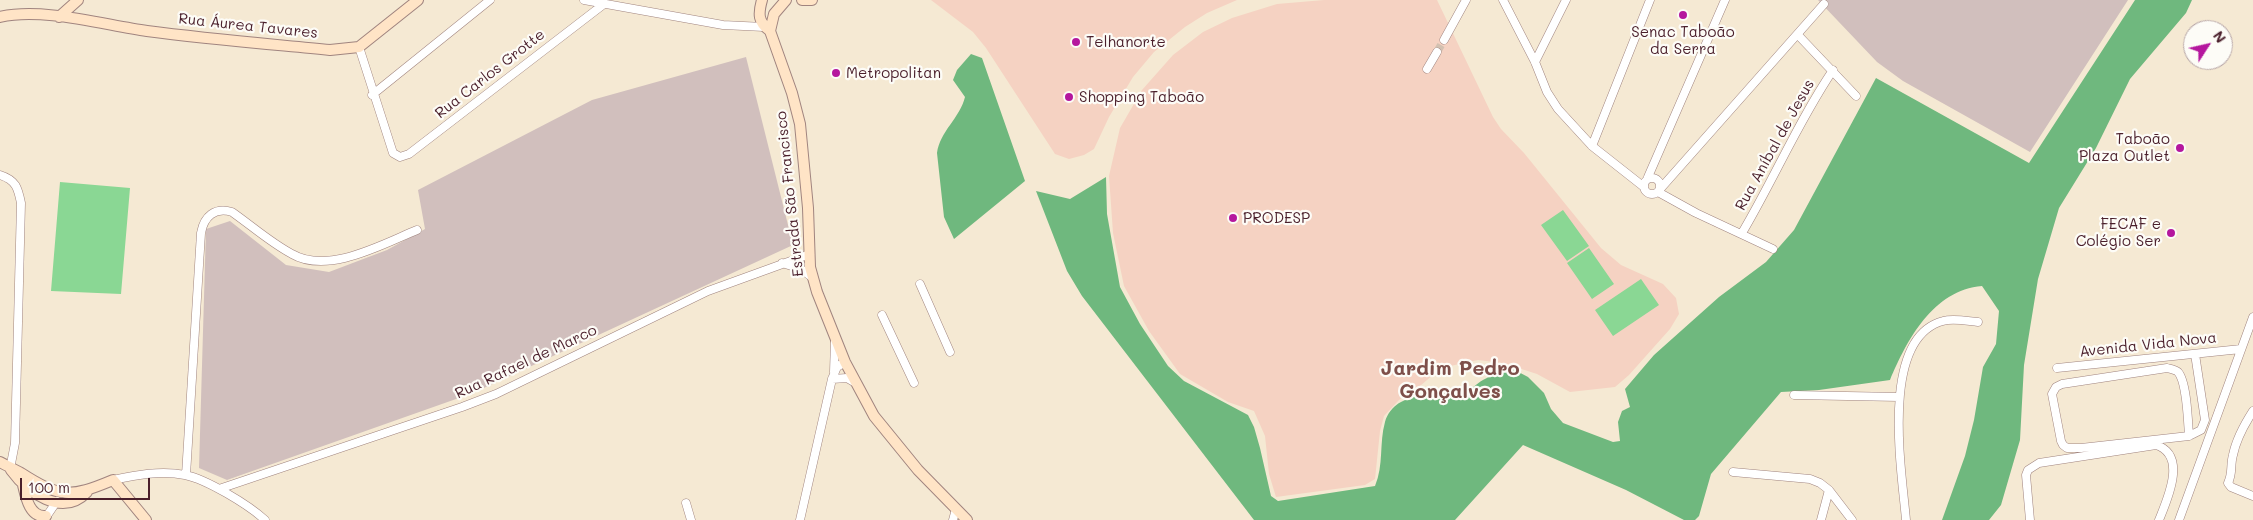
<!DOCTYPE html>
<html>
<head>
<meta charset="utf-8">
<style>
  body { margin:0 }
  #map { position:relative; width:2253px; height:520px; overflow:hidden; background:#f5e9d3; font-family:Mali,sans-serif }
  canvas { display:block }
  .north { position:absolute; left:2183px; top:20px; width:50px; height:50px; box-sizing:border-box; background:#fdfcf7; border:1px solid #b5a4a5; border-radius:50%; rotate:55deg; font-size:14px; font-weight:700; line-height:20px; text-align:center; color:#4a1f2b }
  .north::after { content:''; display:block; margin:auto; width:18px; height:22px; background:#b5179e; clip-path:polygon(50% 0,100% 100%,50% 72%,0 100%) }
  .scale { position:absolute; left:20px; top:478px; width:130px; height:22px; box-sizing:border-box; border:2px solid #4a1f2b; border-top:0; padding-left:6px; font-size:15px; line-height:18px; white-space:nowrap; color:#4a1f2b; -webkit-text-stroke:4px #fdfcf7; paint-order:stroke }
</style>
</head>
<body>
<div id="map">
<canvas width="2253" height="520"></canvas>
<div class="north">N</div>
<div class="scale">100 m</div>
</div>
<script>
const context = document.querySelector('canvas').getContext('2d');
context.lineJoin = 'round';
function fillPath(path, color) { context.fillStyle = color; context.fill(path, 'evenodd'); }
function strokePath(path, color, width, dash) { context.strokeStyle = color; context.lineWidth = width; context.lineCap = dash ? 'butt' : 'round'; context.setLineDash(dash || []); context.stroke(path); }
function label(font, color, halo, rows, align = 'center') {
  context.font = font + ' Mali,sans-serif'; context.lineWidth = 4.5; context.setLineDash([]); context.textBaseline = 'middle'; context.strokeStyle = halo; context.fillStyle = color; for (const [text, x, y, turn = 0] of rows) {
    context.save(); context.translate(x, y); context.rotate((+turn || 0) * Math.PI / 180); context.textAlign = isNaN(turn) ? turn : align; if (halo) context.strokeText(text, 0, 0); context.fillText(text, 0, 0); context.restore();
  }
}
fillPath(new Path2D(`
  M 931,0 L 1237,0 L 1207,13 L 1185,27 L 1154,52 L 1133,77 L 1109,117 L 1094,149 L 1084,155 L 1069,159 L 1055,154 L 986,48 L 973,32 Z
  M 1324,0 L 1437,0 L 1493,117 L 1501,129 L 1524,153 L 1601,248 L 1621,265 L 1663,284 L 1676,298 L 1679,314 L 1670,329 L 1629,375 L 1615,387 L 1570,392 L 1537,374 L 1503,363 L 1478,360 L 1441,368 L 1420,386 L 1399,400 L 1384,416 L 1380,431 L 1375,479 L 1365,485 L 1276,497 L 1269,474 L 1265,436 L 1254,411 L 1228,402 L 1180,374 L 1149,331 L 1124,286 L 1113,233 L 1109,176 L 1120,128 L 1142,90 L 1173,55 L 1203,32 L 1232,18 L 1277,4 Z`), '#f5d2c2');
fillPath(new Path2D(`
  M 1818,0 L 2128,0 L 2030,152 L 1903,81 L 1877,62 Z
  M 746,57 L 793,245 L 473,393 L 227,480 L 199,468 L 206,229 L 230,221 L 286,265 L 329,272 L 387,250 L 425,229 L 418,190 L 592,100 Z`), '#d1bfbd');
fillPath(new Path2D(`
  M 60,182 L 130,188 L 121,294 L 51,291 Z
  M 1563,210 L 1589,246 L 1567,261 L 1541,225 Z
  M 1589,248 L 1614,284 L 1592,299 L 1567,263 Z
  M 1641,279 L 1659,305 L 1613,336 L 1595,310 Z`), '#8ad794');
fillPath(new Path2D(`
  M 2135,0 L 2192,0 L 2186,13 L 2130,79 L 2096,148 L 2059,208 L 2038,279 L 2024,365 L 2020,440 L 2001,505 L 1989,520 L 1942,520 L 1965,456 L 1974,420 L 1983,367 L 1996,344 L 1999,311 L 1982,286 C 1933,290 1907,340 1890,380 L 1819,390 L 1781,392 L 1711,474 L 1699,516 L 1695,520 L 1684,520 L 1626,490 L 1523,445 L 1455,520 L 1254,520 L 1082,296 L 1067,271 L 1036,191 L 1070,199 L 1106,177 L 1107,214 L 1120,287 L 1140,324 L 1168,366 L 1184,381 L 1248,415 L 1254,427 L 1260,448 L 1271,496 L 1278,501 L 1375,486 C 1384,465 1379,443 1385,422 C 1396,387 1441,398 1467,390 C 1473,389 1477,383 1483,380 C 1492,375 1501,371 1511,368 L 1528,377 L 1544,393 L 1551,409 L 1563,423 L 1613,442 L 1620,441 L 1618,422 L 1622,411 L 1630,407 L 1625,389 L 1654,355 L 1719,297 L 1766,262 L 1794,230 L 1876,78 L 2029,163 Z
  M 971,54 L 982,58 L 1025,181 L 954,239 L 944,217 L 937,153 C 940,131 960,118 965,97 L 953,80 L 957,70 Z`), '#6fb87e');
strokePath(new Path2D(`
  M 1437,52 L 1444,40`), '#d3c1b1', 8, [8, 4]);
const street = new Path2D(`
  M 584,0 L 723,25 L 764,27 L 766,25
  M 1503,0 L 1535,62 L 1547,92 L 1558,109 L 1592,146 L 1644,187
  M 1798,35 L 1856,96
  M 1444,40 L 1466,0
  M 359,47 L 393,153 L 400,157 L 409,154 L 604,4
  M 1535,62 L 1566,0
  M 1427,69 L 1437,52
  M 372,95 L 490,0
  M 1592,146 L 1650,0
  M 0,175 C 16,180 18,188 21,203 L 15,443 L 10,469
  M 1648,177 L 1725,0
  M1644 186a8 8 0 1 1 16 0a8 8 0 1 1-16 0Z
  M 1661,188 L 1824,4
  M 1658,192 L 1696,213 L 1773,249
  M 1742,233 C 1774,179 1798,122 1833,70
  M 782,263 L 801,269 L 813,278
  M 920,284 L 950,352
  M 882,315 L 914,383
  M 2057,368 L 2241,349
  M 834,372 L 835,341
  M 832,379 L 847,378 L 854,382
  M 1794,395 L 1899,397
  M 2253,411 C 2244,425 2236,440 2233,455 C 2230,465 2233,473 2228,483 L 2231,487 L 2253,496
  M 2189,436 C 2188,422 2187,382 2178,372 C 2176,370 2171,369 2167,368 L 2062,384 L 2056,387 L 2052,394 L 2061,441 L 2063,445 L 2067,448 L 2081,448 L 2189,436 L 2201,430 L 2205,420 L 2195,354
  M 1733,472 L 1810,479 L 1820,483 L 1829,490 L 1852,520
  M 186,475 L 201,233 C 204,216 215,207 232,212 C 252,226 271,243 292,254 C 328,275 383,244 417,230
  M 113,480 C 136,475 161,470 185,475 C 206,479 249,505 265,520
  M 219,489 L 462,407 L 496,394 L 708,291 L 810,254
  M 686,503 L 691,520
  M 44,520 L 57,501
  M 800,520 L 832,379 L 837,367 L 845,362
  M 953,520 L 956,509
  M 1821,520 L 1829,490
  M 1906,520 C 1902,472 1879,338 1943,321 C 1953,318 1967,321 1978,322
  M 2030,520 L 2026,475 L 2028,470 L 2039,463 L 2156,445 C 2188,455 2167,500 2159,520
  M 2179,520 L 2253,317`);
const secondary = new Path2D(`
  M 762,0 C 758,14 758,22 770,31
  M 786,0 L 774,14 L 770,31 L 792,93 L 800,124 L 808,208 L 810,267 L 817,292 L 845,362 L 874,416 L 918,470 L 967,520
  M 802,0 L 812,0
  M 0,17 C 42,7 104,25 147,31 C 208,39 269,44 330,50 L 359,47 L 418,0
  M 59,17 L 78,0
  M 0,462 C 7,466 14,469 21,473 C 60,498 70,498 113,480 L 146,520
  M 11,470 C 27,492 62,518 87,492
  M 23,485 C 26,498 30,518 46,516`);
strokePath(street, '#a0847f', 9);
strokePath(secondary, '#a0847f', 12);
strokePath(street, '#fff', 8);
strokePath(secondary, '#ffe4c6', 10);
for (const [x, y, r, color] of [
  [1683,15,5,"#b5179e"],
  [1076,42,5,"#b5179e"],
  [836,73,5,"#b5179e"],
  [1069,97,5,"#b5179e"],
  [2180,148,5,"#b5179e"],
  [1233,218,5,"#b5179e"],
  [2171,233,5,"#b5179e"]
]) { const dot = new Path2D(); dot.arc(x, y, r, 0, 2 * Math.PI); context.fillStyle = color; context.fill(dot); strokePath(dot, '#fdfcf7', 2); }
label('15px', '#4a1f2b', '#fdfcf7', [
  ["Rua Áurea Tavares",248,26,6],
  ["Rua Carlos Grotte",490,74,-38],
  ["Rua Aníbal de Jesus",1775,145,-61],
  ["Estrada São Francisco",790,194,-96],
  ["Avenida Vida Nova",2148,345,-6],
  ["Rua Rafael de Marco",526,362,-25]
]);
label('15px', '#4a1f2b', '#fdfcf7', [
  ["Senac Taboão",1683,32,"center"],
  ["da Serra",1683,49,"center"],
  ["Telhanorte",1086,42],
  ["Metropolitan",846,73],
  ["Shopping Taboão",1079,97],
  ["Taboão",2170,139,"right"],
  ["Plaza Outlet",2170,156,"right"],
  ["PRODESP",1243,218],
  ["FECAF e",2161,224,"right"],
  ["Colégio Ser",2161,241,"right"]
], 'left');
label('bold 20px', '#7e4f4a', '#fdfcf7', [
  ["Jardim Pedro",1450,369],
  ["Gonçalves",1450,392]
]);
</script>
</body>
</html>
